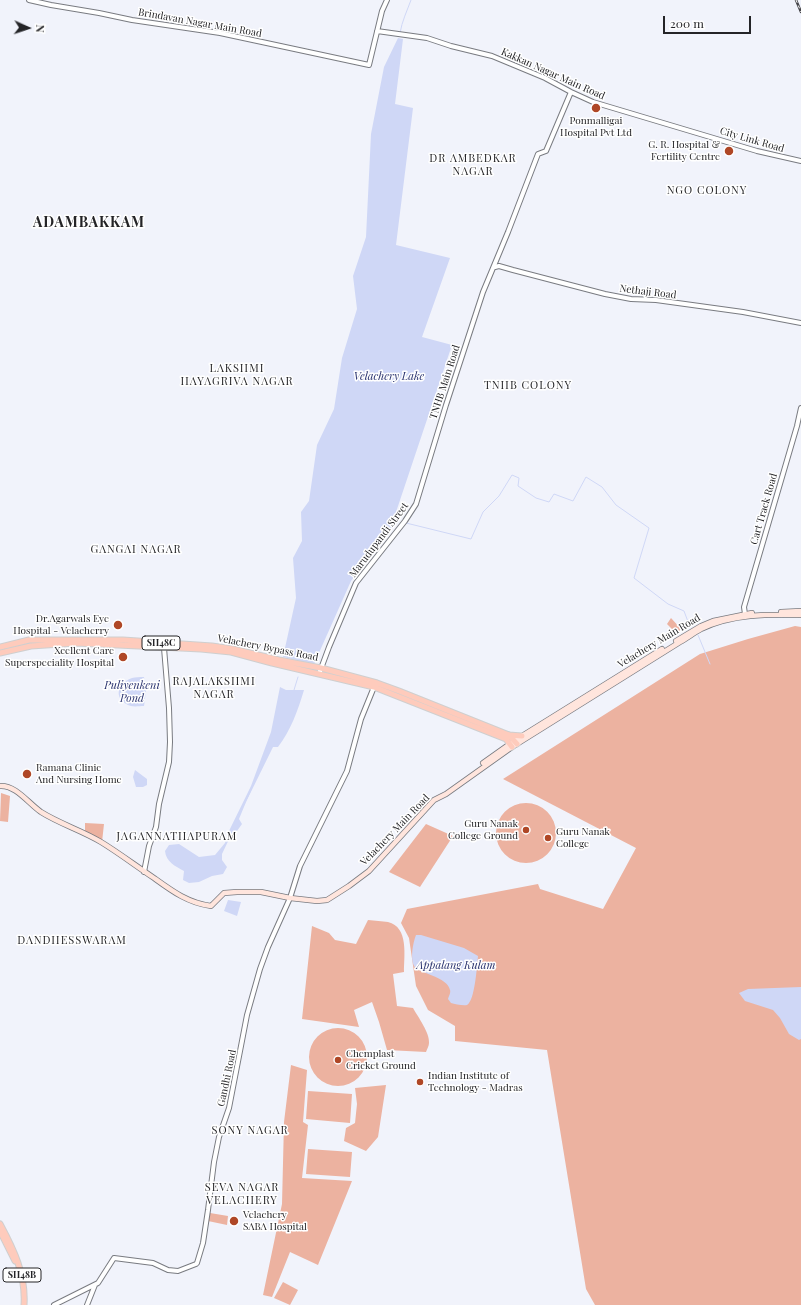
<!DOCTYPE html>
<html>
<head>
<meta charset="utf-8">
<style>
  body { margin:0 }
  #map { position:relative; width:801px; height:1305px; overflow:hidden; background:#f1f3fb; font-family:"Playfair Display",serif }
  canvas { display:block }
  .north { position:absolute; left:8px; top:8px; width:40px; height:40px; -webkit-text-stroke:3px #fff; paint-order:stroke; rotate:93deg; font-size:11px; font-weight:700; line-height:16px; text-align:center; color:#242427 }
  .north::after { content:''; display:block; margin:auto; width:14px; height:18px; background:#242427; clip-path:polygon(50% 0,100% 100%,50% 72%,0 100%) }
  .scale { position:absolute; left:663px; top:16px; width:88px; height:18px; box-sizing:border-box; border:2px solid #242427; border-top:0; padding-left:5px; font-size:12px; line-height:14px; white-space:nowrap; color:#242427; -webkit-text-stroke:3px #fff; paint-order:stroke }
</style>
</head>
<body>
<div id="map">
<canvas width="801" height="1305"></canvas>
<div class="north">N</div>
<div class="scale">200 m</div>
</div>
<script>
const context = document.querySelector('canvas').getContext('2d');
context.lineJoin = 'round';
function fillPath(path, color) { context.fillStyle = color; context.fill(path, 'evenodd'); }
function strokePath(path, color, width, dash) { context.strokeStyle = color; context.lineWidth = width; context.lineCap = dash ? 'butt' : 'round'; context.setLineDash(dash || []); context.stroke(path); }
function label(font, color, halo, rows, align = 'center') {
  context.font = font + ' "Playfair Display",serif'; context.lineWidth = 3; context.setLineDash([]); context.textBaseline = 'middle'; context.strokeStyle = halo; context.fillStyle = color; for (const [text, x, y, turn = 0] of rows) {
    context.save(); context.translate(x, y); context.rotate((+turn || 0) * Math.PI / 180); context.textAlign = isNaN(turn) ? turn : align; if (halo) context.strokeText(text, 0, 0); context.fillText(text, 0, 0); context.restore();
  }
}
fillPath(new Path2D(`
  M 671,618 L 681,629 L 677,634 L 667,624 Z
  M 795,626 L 801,627 L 801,1305 L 595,1305 L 586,1289 L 547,1050 L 455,1041 L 455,1026 L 428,1010 L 416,986 L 409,938 L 401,923 L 407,909 L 538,884 L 540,889 L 603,909 L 636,848 L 503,779 L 700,654 L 748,639 Z
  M 1,793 L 10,796 L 8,822 L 0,821 Z
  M496 833a30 30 0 1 1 60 0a30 30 0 1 1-60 0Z
  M 85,823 L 104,824 L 102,842 L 85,832 Z
  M 426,824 L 453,836 L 420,887 L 389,872 Z
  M 368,920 C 375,921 382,921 388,922 C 409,927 404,956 404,972 L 393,974 L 397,1006 L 413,1008 C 418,1017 430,1033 429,1043 C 429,1046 427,1049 426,1052 L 387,1050 L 379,1022 L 372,1002 L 354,1010 L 359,1027 L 302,1019 L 312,926 L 329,933 L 335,940 L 356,944 Z
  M309 1057a29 29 0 1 1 58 0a29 29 0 1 1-58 0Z
  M 291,1065 L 307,1070 L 303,1122 L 308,1125 L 302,1178 L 352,1181 L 318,1265 L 290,1252 L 272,1297 L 263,1295 L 282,1204 L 284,1122 Z
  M 386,1085 L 378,1137 L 366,1151 L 344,1141 L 346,1128 L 355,1123 L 357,1104 L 355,1088 Z
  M 308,1091 L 352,1094 L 350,1123 L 306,1119 Z
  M 308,1149 L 352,1152 L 350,1177 L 306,1174 Z
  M 210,1213 L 228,1216 L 227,1225 L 208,1221 Z
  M 283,1282 L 298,1290 L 290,1305 L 274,1298 Z`), '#ecb2a0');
fillPath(new Path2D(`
  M 398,38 L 403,39 L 395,104 L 413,108 L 396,245 L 450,258 L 422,337 L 452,345 L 393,521 L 393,526 L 351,581 L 314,664 L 283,657 L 296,598 L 293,558 L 302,541 L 301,512 L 309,501 L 317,445 L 334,409 L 342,358 L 357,309 L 353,276 L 366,237 L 371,134 L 384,67 Z
  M 144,677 L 146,691 L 144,706 C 140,706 135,707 131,706 C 114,701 115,684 132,678 C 135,677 140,677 144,677 Z
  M 280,687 L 286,690 L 304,690 C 298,710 291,730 278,747 L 273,747 L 246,802 L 239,819 L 242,824 L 237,831 L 231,835 L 222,854 L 222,860 L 227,867 L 223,874 L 212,876 L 199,882 L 189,883 L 183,880 L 184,871 C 175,866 166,862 165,851 L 169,845 L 179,844 L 199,857 L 215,855 L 225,843 L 228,833 L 251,786 L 271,732 Z
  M 135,770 L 147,779 L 147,785 L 143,787 L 136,787 L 133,777 Z
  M 228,900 L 241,902 L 237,916 L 224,911 Z
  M 416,935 L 421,935 L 464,948 L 478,956 C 477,965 475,1001 467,1005 C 463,1006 455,1004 451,1003 L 448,999 C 449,996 451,992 450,990 C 448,977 418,973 414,966 C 410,958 413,943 416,935 Z
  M 801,987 L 801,1039 L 799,1040 L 789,1034 L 780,1018 L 773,1010 L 745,1001 L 739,993 L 748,989 Z`), '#cfd7f6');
strokePath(new Path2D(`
  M 400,33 C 402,21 407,11 411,0
  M 406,523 L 471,539 L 483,512 L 499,496 L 512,475 L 519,478 L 518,486 L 536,498 L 549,502 L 554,494 L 573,501 L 586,477 L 602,487 L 616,505 L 649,528 L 634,578 L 668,604 L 684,611 L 690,627
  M 698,635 L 710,664
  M 294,690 L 298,677
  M 244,805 L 255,781`), '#cfd7f6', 1);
const tertiary = new Path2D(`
  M 29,0 L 51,5 L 99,13 L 132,20 L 220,33 L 369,65 L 382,11 L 387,0
  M 377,31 L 427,38 L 451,46 L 492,56 L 545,78 L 571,92 L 593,102 L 757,151 L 801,161
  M 495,267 L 499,266 L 513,270 L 605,294 L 631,299 L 656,300 L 743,312 L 801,323
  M 745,614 L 744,607 L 797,426 L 801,408
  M 319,674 L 329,647 L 356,583 L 405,521 L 416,504 L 446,405 L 483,292 L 508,232 L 538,154 L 546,151 L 571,92
  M 144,872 L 149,846 L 156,827 L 159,804 L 169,762 L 170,742 L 169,708 L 164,648
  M 54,1305 L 98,1283 L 114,1258 L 153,1263 L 168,1270 L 178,1271 L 196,1264 L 197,1263 L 203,1243 L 208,1210 L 214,1162 L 219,1137 L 229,1108 L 247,1015 L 260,969 L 268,947 L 290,898 L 300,866 L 347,771 L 361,719 L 374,687
  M 87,1305 L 95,1285`);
const secondary = new Path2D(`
  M 781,612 L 801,611
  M 676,641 L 701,626 L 713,621 L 752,613
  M 483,763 L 514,741 L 662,649
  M 0,786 C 16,785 28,803 41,812 C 60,824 81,830 101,842 C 119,853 136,866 154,878 C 172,891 188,903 211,906 L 224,893 L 237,892 L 261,892 L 290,898 L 317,901 L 327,900 L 349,886 L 369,871 L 434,800 L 446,794 L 512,747 L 680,642 C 687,638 694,633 701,629 C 732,614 768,614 801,615`);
const primary = new Path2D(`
  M 0,647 L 29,640 L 123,640 L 212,646 L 233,649 L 279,660 L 321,668 L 377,683 L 399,691 L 509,735 L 522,736
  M 0,653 L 31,646 L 76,643 L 201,649 L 231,652 L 272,663 L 374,687 L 506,739 L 512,747
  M 509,735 L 517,744
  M 0,1224 C 14,1250 26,1275 24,1305
  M 0,1231 L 15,1261`);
strokePath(tertiary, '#797b81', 6);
strokePath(secondary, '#797b81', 6);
strokePath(primary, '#cfcfcf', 7);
strokePath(tertiary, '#fff', 4);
strokePath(secondary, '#ffe5dd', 4.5);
strokePath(primary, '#fecbbc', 5);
const rail = new Path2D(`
  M 796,0 L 801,12`);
strokePath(rail, '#444448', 2.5);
strokePath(rail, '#fff', 1, [3]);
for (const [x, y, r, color] of [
  [596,108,5,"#af4726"],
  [729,151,5,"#af4726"],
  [118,625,5,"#af4726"],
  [123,657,5,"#af4726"],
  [27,774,5,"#af4726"],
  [526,830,4,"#af4726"],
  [548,838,4,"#af4726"],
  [338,1060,4,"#af4726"],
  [420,1082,4,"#af4726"],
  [234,1221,5,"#af4726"]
]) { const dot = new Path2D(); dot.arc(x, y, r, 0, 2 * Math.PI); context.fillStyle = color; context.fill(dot); strokePath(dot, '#fff', 1.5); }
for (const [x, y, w] of [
  [161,643,38],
  [22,1275,38]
]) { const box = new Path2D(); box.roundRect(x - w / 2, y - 7, w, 14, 3); context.fillStyle = '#fff'; context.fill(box); strokePath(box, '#242427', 1); }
label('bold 9px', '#242427', null, [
  ["SH48C",161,643],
  ["SH48B",22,1275]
]);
label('10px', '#242427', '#fff', [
  ["Brindavan Nagar Main Road",200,23,10],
  ["Kakkan Nagar Main Road",553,74,24],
  ["City Link Road",752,140,16],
  ["Nethaji Road",648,292,7],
  ["TNHB Main Road",445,382,-72],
  ["Cart Track Road",764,509,-74],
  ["Marudupandi Street",379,540,-53],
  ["Velachery Main Road",659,641,-31],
  ["Velachery Bypass Road",268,648,11],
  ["Velachery Main Road",395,830,-46],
  ["Gandhi Road",227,1078,-78]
]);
label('10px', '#242427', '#fff', [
  ["Ponmalligai",596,121,"center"],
  ["Hospital Pvt Ltd",596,133,"center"],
  ["G. R. Hospital &",720,145,"right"],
  ["Fertility Centre",720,157,"right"],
  ["Dr.Agarwals Eye",109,619,"right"],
  ["Hospital - Velacherry",109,631,"right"],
  ["Xcellent Care",114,651,"right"],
  ["Superspeciality Hospital",114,663,"right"],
  ["Ramana Clinic",36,768],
  ["And Nursing Home",36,780],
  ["Guru Nanak",518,824,"right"],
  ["College Ground",518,836,"right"],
  ["Guru Nanak",556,832],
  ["College",556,844],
  ["Chemplast",346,1054],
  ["Cricket Ground",346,1066],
  ["Indian Institute of",428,1076],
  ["Technology - Madras",428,1088],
  ["Velachery",243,1215],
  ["SABA Hospital",243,1227]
], 'left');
context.letterSpacing = '1px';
label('11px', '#242427', '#fff', [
  ["DR AMBEDKAR",473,159],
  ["NAGAR",473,172],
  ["NGO COLONY",707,191],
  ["LAKSHMI",237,369],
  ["HAYAGRIVA NAGAR",237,382],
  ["TNHB COLONY",528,386],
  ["GANGAI NAGAR",136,550],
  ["RAJALAKSHMI",214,682],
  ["NAGAR",214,695],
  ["JAGANNATHAPURAM",177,837],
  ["DANDHESSWARAM",72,941],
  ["SONY NAGAR",250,1131],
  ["SEVA NAGAR",242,1188],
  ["VELACHERY",242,1201]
]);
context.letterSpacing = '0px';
label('italic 11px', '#2a336f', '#fff', [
  ["Velachery Lake",389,377],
  ["Puliyenkeni",132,686],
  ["Pond",132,699],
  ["Appalang Kulam",456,966]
]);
context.letterSpacing = '1px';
label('bold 14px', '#242427', '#fff', [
  ["ADAMBAKKAM",89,223]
]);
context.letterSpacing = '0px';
</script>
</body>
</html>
